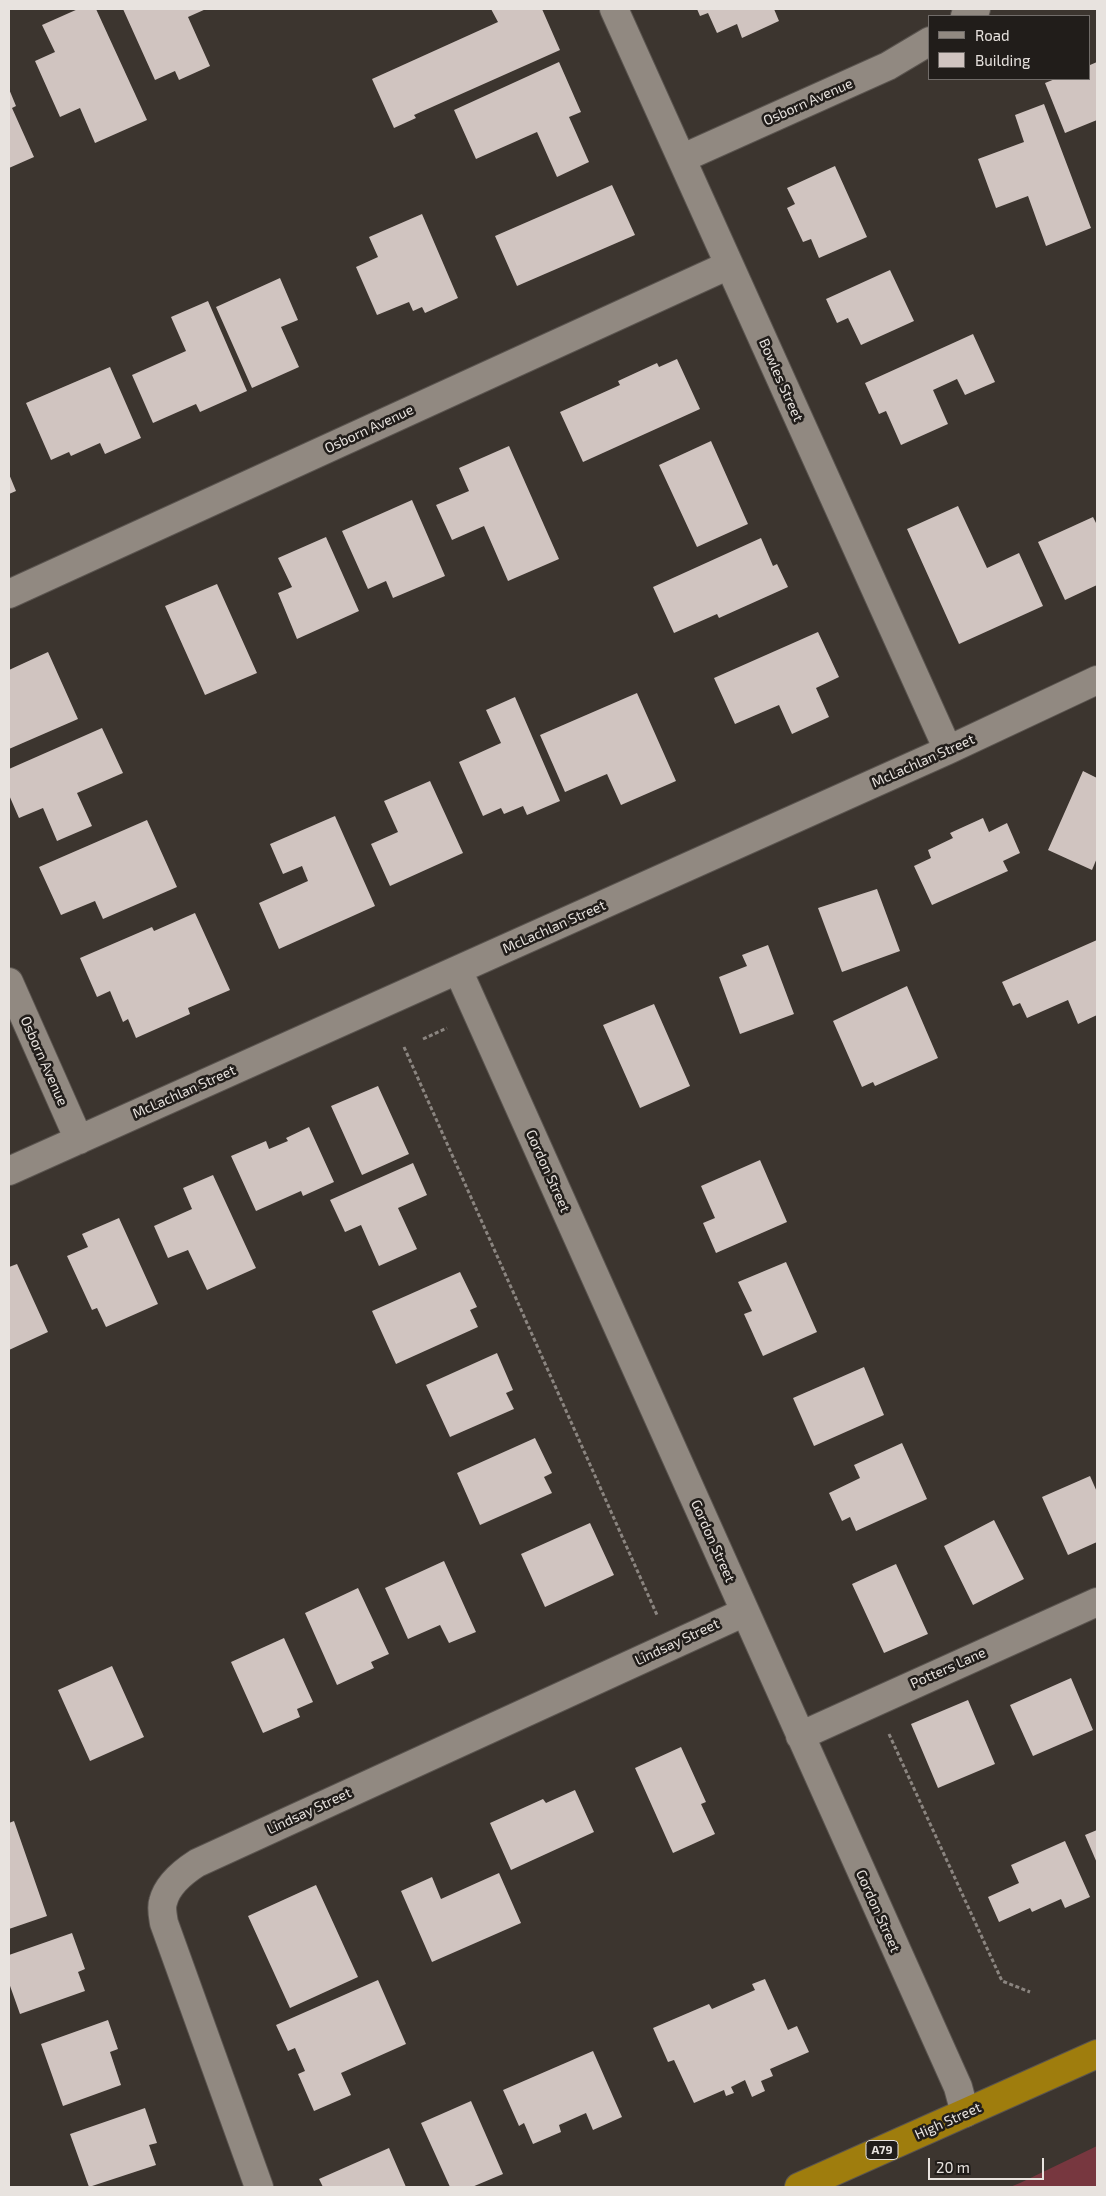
<!DOCTYPE html>
<html>
<head>
<meta charset="utf-8">
<style>
  body { margin:0 }
  #map { position:relative; width:1106px; height:2196px; overflow:hidden; background:#3c352f; font-family:"Exo 2",sans-serif }
  canvas { display:block }
  .frame { position:absolute; inset:0; border:10px solid #e8e3df; pointer-events:none }
  .legend { position:absolute; left:928px; top:15px; width:162px; height:65px; box-sizing:border-box; background:#211d1a; border:1px solid #716c69; margin:0; padding:6px 9px; list-style:none; font-size:15px; color:#e8e3df }
  .legend li { display:flex; align-items:center; gap:10px; height:25px }
  .legend b { width:25px; border:1px solid #716c69 }
  .scale { position:absolute; left:928px; top:2158px; width:116px; height:22px; box-sizing:border-box; border:2px solid #e8e3df; border-top:0; padding-left:6px; font-size:15px; line-height:18px; white-space:nowrap; color:#e8e3df; -webkit-text-stroke:4px #211d1a; paint-order:stroke }
</style>
</head>
<body>
<div id="map">
<canvas width="1106" height="2196"></canvas>
<div class="frame"></div>
<ul class="legend">
<li><b style="height:6px;background:#918981"></b>Road</li>
<li><b style="height:14px;background:#d0c4c0"></b>Building</li>
</ul>
<div class="scale">20 m</div>
</div>
<script>
const context = document.querySelector('canvas').getContext('2d');
context.lineJoin = 'round';
function fillPath(path, color) { context.fillStyle = color; context.fill(path, 'evenodd'); }
function strokePath(path, color, width, dash) { context.strokeStyle = color; context.lineWidth = width; context.lineCap = dash ? 'butt' : 'round'; context.setLineDash(dash || []); context.stroke(path); }
function label(font, color, halo, rows, align = 'center') {
  context.font = font + ' "Exo 2",sans-serif'; context.lineWidth = 5; context.setLineDash([]); context.textBaseline = 'middle'; context.strokeStyle = halo; context.fillStyle = color; for (const [text, x, y, turn = 0] of rows) {
    context.save(); context.translate(x, y); context.rotate((+turn || 0) * Math.PI / 180); context.textAlign = isNaN(turn) ? turn : align; if (halo) context.strokeText(text, 0, 0); context.fillText(text, 0, 0); context.restore();
  }
}
fillPath(new Path2D(`
  M 1097,2146 L 1097,2187 L 1010,2187 L 1020,2183 Z`), '#77373f');
fillPath(new Path2D(`
  M 78,9 L 96,9 L 147,120 L 95,143 L 80,108 L 60,117 L 35,61 L 55,52 L 42,25 Z
  M 123,9 L 206,9 L 188,17 L 210,66 L 179,80 L 175,71 L 155,80 Z
  M 491,9 L 542,9 L 560,50 L 414,115 L 416,118 L 394,128 L 372,79 L 498,22 Z
  M 697,9 L 774,9 L 779,21 L 742,38 L 737,24 L 717,33 L 708,13 L 700,16 Z
  M 559,62 L 581,112 L 569,117 L 589,162 L 557,177 L 537,132 L 476,159 L 454,110 Z
  M 1097,62 L 1097,120 L 1065,133 L 1045,83 L 1055,79 L 1090,79 L 1090,65 Z
  M 9,89 L 16,106 L 12,108 L 34,157 L 9,168 Z
  M 1044,104 L 1091,228 L 1046,246 L 1028,196 L 996,208 L 978,159 L 1024,142 L 1015,115 Z
  M 835,166 L 867,237 L 819,258 L 811,239 L 803,242 L 787,208 L 795,204 L 787,188 Z
  M 612,185 L 635,235 L 517,286 L 495,236 Z
  M 422,214 L 458,298 L 425,313 L 422,307 L 413,311 L 409,302 L 377,315 L 356,267 L 378,257 L 369,237 Z
  M 890,270 L 914,321 L 861,345 L 848,318 L 837,323 L 826,299 Z
  M 280,278 L 298,320 L 281,327 L 299,367 L 252,388 L 216,307 Z
  M 208,301 L 247,391 L 200,412 L 196,404 L 153,423 L 132,375 L 186,351 L 171,317 Z
  M 973,334 L 995,382 L 965,395 L 957,379 L 933,390 L 948,424 L 901,445 L 886,411 L 879,414 L 865,383 Z
  M 677,359 L 700,409 L 583,462 L 560,412 L 620,385 L 618,381 L 657,363 L 659,367 Z
  M 110,367 L 141,438 L 105,454 L 100,443 L 71,456 L 69,452 L 51,460 L 26,403 Z
  M 711,441 L 748,524 L 697,547 L 659,465 Z
  M 509,446 L 559,559 L 508,581 L 484,526 L 452,540 L 436,505 L 469,491 L 459,468 Z
  M 9,474 L 16,491 L 9,494 Z
  M 412,500 L 445,576 L 393,598 L 386,581 L 368,589 L 342,531 Z
  M 958,506 L 987,568 L 1019,553 L 1043,606 L 959,644 L 907,529 Z
  M 1093,517 L 1097,525 L 1097,585 L 1065,600 L 1038,542 Z
  M 326,537 L 359,611 L 297,639 L 278,593 L 292,587 L 278,558 Z
  M 761,538 L 773,566 L 777,564 L 788,587 L 719,618 L 717,614 L 674,633 L 653,587 Z
  M 217,584 L 257,673 L 205,695 L 165,606 Z
  M 818,632 L 839,677 L 816,688 L 829,717 L 792,734 L 779,705 L 735,724 L 714,678 Z
  M 48,652 L 78,719 L 9,749 L 9,670 Z
  M 637,693 L 676,781 L 621,805 L 607,774 L 565,792 L 540,735 Z
  M 515,697 L 560,801 L 527,815 L 523,806 L 504,814 L 501,808 L 483,816 L 459,762 L 501,743 L 486,710 Z
  M 102,728 L 123,773 L 77,793 L 92,826 L 57,841 L 43,808 L 19,818 L 9,795 L 9,769 Z
  M 1083,771 L 1097,778 L 1097,858 L 1092,870 L 1048,850 Z
  M 430,781 L 463,853 L 390,886 L 371,844 L 398,832 L 384,801 Z
  M 335,816 L 375,906 L 279,949 L 259,903 L 308,881 L 302,866 L 283,874 L 270,844 Z
  M 983,818 L 989,832 L 1007,823 L 1020,853 L 1003,861 L 1008,871 L 932,905 L 914,866 L 931,858 L 928,850 L 953,838 L 950,833 Z
  M 147,820 L 177,887 L 103,919 L 95,901 L 61,915 L 39,867 Z
  M 877,889 L 900,951 L 842,972 L 818,908 Z
  M 195,913 L 230,990 L 188,1008 L 190,1014 L 136,1038 L 128,1019 L 123,1022 L 110,991 L 97,997 L 80,958 L 152,927 L 154,931 Z
  M 1097,940 L 1097,1015 L 1078,1024 L 1068,1000 L 1027,1018 L 1020,1003 L 1013,1006 L 1002,982 Z
  M 768,945 L 794,1014 L 740,1034 L 719,977 L 747,966 L 742,955 Z
  M 907,986 L 938,1058 L 875,1086 L 873,1082 L 862,1087 L 833,1021 Z
  M 654,1004 L 690,1086 L 640,1108 L 603,1025 Z
  M 378,1086 L 409,1154 L 362,1175 L 331,1106 Z
  M 309,1127 L 334,1182 L 303,1196 L 301,1191 L 256,1211 L 231,1156 L 266,1141 L 269,1149 L 288,1141 L 286,1138 Z
  M 760,1160 L 787,1222 L 716,1253 L 703,1223 L 715,1218 L 701,1186 Z
  M 413,1163 L 427,1195 L 398,1208 L 417,1249 L 379,1266 L 361,1225 L 345,1232 L 330,1200 Z
  M 213,1175 L 256,1268 L 207,1290 L 188,1250 L 168,1258 L 154,1226 L 192,1209 L 183,1188 Z
  M 119,1218 L 158,1304 L 106,1327 L 97,1308 L 92,1310 L 67,1256 L 88,1247 L 82,1234 Z
  M 786,1262 L 817,1332 L 763,1356 L 744,1314 L 752,1311 L 738,1282 Z
  M 17,1264 L 48,1332 L 9,1350 L 9,1267 Z
  M 460,1272 L 477,1307 L 470,1310 L 478,1327 L 396,1364 L 372,1311 Z
  M 497,1353 L 513,1390 L 506,1393 L 514,1409 L 450,1437 L 426,1385 Z
  M 864,1367 L 884,1415 L 814,1446 L 793,1398 Z
  M 535,1438 L 552,1473 L 544,1477 L 552,1493 L 480,1525 L 457,1473 Z
  M 902,1443 L 927,1499 L 856,1531 L 850,1517 L 842,1521 L 829,1493 L 860,1478 L 854,1465 Z
  M 1090,1476 L 1097,1492 L 1097,1542 L 1068,1555 L 1042,1497 Z
  M 994,1520 L 1024,1579 L 973,1605 L 944,1546 Z
  M 590,1523 L 614,1575 L 545,1607 L 521,1554 Z
  M 444,1561 L 476,1632 L 449,1643 L 440,1625 L 408,1639 L 385,1588 Z
  M 896,1564 L 928,1634 L 884,1653 L 852,1584 Z
  M 358,1588 L 389,1654 L 371,1662 L 374,1668 L 337,1685 L 305,1613 Z
  M 284,1638 L 313,1702 L 297,1709 L 300,1717 L 263,1733 L 231,1662 Z
  M 112,1666 L 144,1737 L 90,1761 L 58,1690 Z
  M 1071,1678 L 1093,1730 L 1033,1756 L 1010,1705 Z
  M 968,1700 L 995,1764 L 938,1788 L 911,1724 Z
  M 681,1747 L 706,1802 L 701,1804 L 715,1834 L 673,1853 L 635,1768 Z
  M 575,1790 L 594,1832 L 511,1870 L 490,1823 L 543,1799 L 546,1803 Z
  M 14,1821 L 47,1916 L 9,1929 L 9,1823 Z
  M 1097,1830 L 1097,1863 L 1085,1835 Z
  M 1065,1841 L 1090,1897 L 1065,1908 L 1061,1899 L 1032,1912 L 1030,1908 L 999,1922 L 988,1897 L 1019,1883 L 1011,1865 Z
  M 499,1873 L 521,1923 L 432,1962 L 401,1891 L 432,1877 L 441,1899 Z
  M 316,1885 L 358,1977 L 290,2008 L 248,1916 Z
  M 72,1933 L 85,1969 L 78,1972 L 85,1991 L 20,2014 L 9,1983 L 9,1955 Z
  M 765,1979 L 788,2030 L 797,2026 L 809,2052 L 770,2069 L 773,2076 L 761,2081 L 765,2091 L 752,2097 L 745,2080 L 731,2087 L 734,2093 L 726,2096 L 724,2090 L 694,2103 L 674,2060 L 668,2062 L 653,2028 L 709,2004 L 712,2009 L 755,1990 L 752,1984 Z
  M 378,1980 L 406,2044 L 341,2073 L 351,2095 L 314,2111 L 298,2074 L 305,2071 L 295,2048 L 288,2051 L 276,2025 Z
  M 108,2020 L 118,2049 L 110,2052 L 121,2085 L 63,2106 L 41,2044 Z
  M 593,2051 L 622,2117 L 593,2130 L 586,2113 L 559,2125 L 561,2132 L 533,2144 L 524,2123 L 519,2126 L 503,2090 Z
  M 471,2101 L 503,2174 L 472,2187 L 450,2187 L 421,2123 Z
  M 145,2108 L 157,2143 L 149,2145 L 156,2165 L 89,2187 L 70,2134 Z
  M 389,2148 L 406,2187 L 323,2187 L 319,2179 Z`), '#d0c4c0');
const street = new Path2D(`
  M 614,9 L 948,750
  M 965,16 L 976,9
  M 683,158 L 888,66 L 930,41
  M 9,594 L 729,265
  M 458,970 L 958,2087 L 965,2113
  M 9,982 L 79,1140
  M 9,1171 L 948,750 L 1097,680
  M 800,1736 L 1097,1602
  M 259,2187 L 164,1923 C 163,1917 161,1908 163,1902 C 167,1885 183,1872 197,1863 L 745,1612`);
const highway = new Path2D(`
  M 799,2187 L 1097,2054`);
strokePath(street, '#5a544f', 30);
strokePath(highway, '#5a544f', 30);
strokePath(new Path2D(`
  M 423,1039 L 447,1028
  M 404,1047 L 657,1615
  M 889,1734 L 1002,1981 L 1030,1992`), '#8b8580', 3, [4, 2.5]);
strokePath(street, '#918981', 28);
strokePath(highway, '#9f7d0d', 28);
for (const [x, y, w] of [
  [882,2150,32]
]) { const box = new Path2D(); box.roundRect(x - w / 2, y - 9.5, w, 19, 4); context.fillStyle = '#211d1a'; context.fill(box); strokePath(box, '#e8e3df', 1); }
label('bold 12px', '#e8e3df', null, [
  ["A79",882,2150]
]);
label('14px', '#e8e3df', '#211d1a', [
  ["Osborn Avenue",808,102,-24],
  ["Bowles Street",781,380,66],
  ["Osborn Avenue",369,429,-25],
  ["McLachlan Street",923,761,-24],
  ["McLachlan Street",554,927,-24],
  ["Osborn Avenue",44,1061,66],
  ["McLachlan Street",184,1092,-24],
  ["Gordon Street",548,1171,66],
  ["Gordon Street",713,1541,66],
  ["Lindsay Street",677,1642,-25],
  ["Potters Lane",948,1668,-24],
  ["Lindsay Street",309,1811,-25],
  ["Gordon Street",878,1911,66],
  ["High Street",948,2121,-24]
]);
</script>
</body>
</html>
